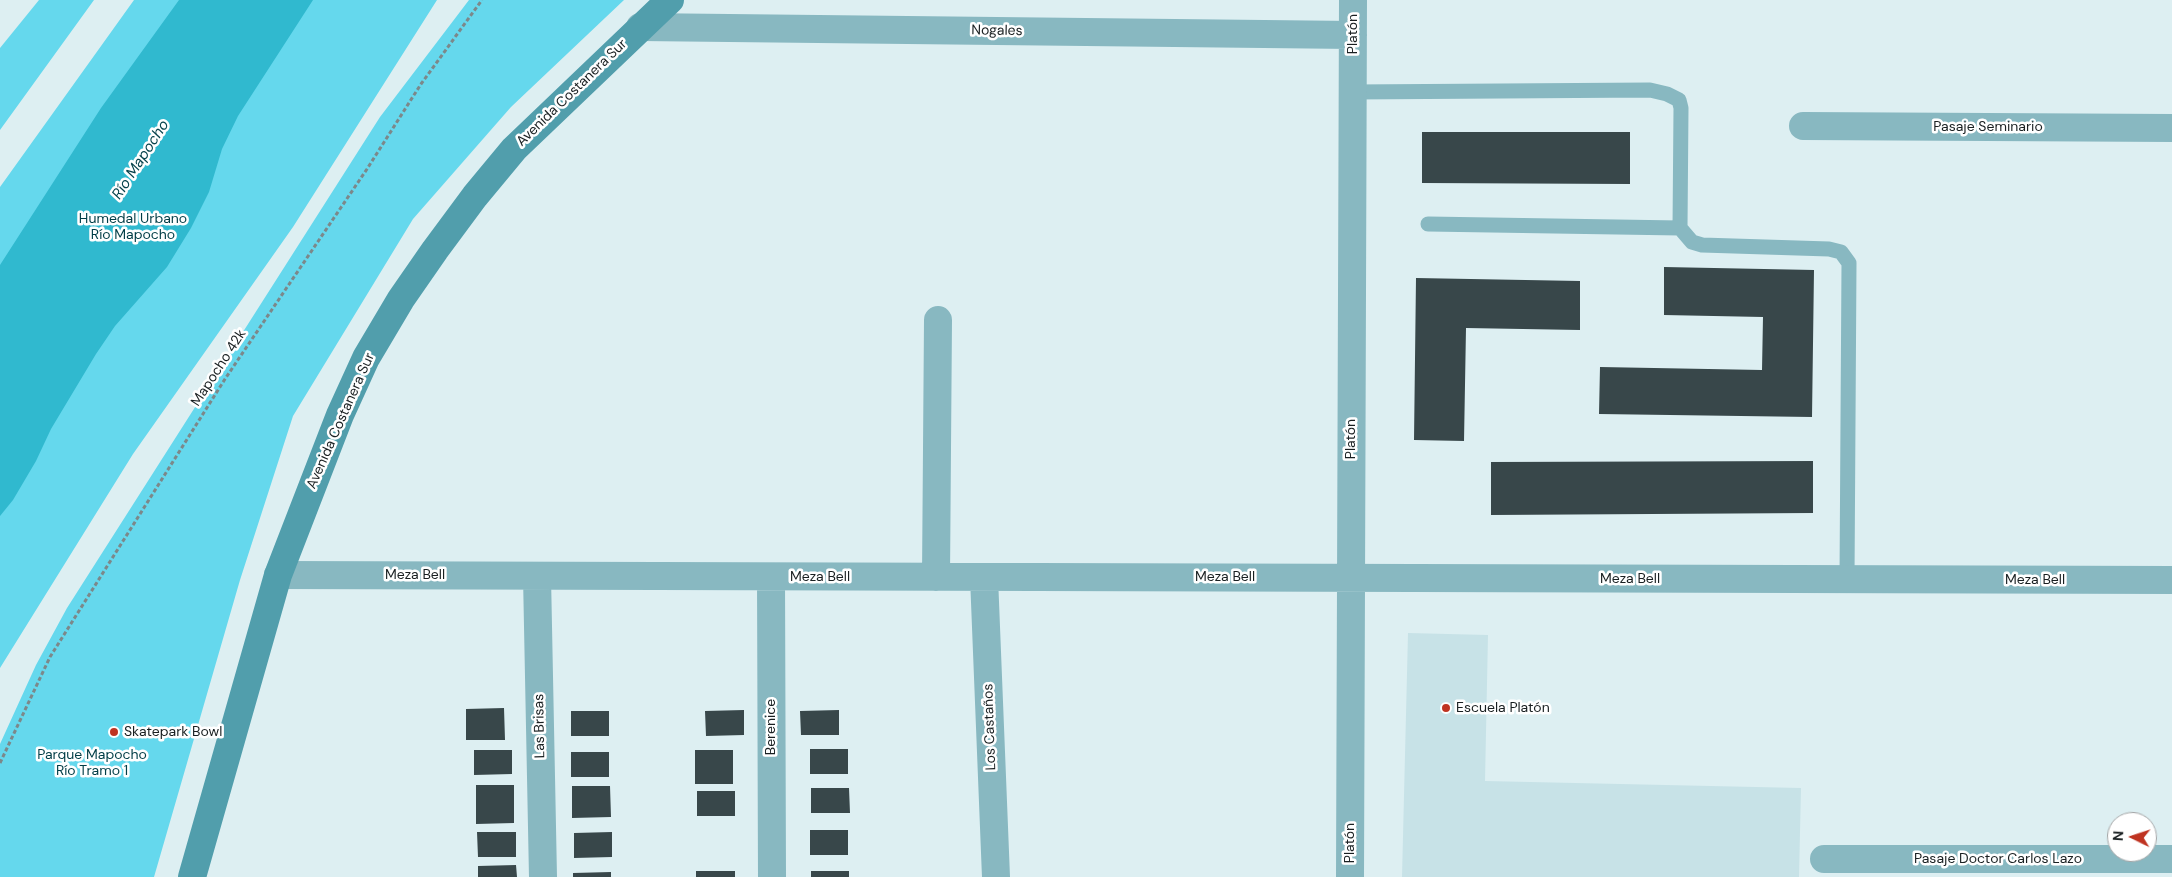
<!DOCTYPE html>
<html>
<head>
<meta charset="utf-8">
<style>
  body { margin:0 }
  #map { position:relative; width:2172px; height:877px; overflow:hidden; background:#ddeff2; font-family:"DM Sans",sans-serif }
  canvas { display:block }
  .north { position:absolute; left:2107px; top:812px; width:50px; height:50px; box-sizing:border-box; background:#fff; border:1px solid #a3a5a6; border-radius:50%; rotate:274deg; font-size:14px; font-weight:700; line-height:20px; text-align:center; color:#191f21 }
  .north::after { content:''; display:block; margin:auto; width:18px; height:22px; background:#bf3321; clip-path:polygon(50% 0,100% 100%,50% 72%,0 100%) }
</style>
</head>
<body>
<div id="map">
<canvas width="2172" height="877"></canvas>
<div class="north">N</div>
</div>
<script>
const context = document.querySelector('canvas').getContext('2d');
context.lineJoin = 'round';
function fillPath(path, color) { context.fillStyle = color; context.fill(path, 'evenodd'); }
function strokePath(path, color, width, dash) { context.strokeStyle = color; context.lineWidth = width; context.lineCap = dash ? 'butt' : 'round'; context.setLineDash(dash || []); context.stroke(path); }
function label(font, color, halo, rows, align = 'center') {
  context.font = font + ' "DM Sans",sans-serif'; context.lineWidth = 5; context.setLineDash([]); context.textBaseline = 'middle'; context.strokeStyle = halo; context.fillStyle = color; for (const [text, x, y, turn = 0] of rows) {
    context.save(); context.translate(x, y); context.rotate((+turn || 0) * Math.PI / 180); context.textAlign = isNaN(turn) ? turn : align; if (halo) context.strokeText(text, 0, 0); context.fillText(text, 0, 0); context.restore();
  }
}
fillPath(new Path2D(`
  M 1408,633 L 1488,635 L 1485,781 L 1801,788 L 1799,877 L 1402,877 Z`), '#c7e2e7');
fillPath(new Path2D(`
  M 39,0 L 94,0 L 0,130 L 0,48 Z
  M 134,0 L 437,0 L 293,227 L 133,454 L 0,668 L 0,187 Z
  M 469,0 L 624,0 L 511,107 L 413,219 L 293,416 L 240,580 L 154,877 L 0,877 L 0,744 L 36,665 L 67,608 L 380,117 Z`), '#65d8ed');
fillPath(new Path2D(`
  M 179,0 L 313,0 L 238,116 L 222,149 L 209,192 L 191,228 L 167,267 L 115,326 L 96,354 L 51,429 L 36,461 L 13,500 L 0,516 L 0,265 L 101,108 Z`), '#30b9cf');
fillPath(new Path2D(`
  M 1422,132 L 1630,132 L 1630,184 L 1422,183 Z
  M 1664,267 L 1814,270 L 1812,417 L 1599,414 L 1600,367 L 1762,370 L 1763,317 L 1664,315 Z
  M 1416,278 L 1580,281 L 1580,330 L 1466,328 L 1464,441 L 1414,440 Z
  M 1813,461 L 1813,513 L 1491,515 L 1491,462 Z
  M 504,708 L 505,740 L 466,740 L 466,709 Z
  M 744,710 L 744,735 L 706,736 L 705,711 Z
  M 839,710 L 839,735 L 801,735 L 800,711 Z
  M 571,711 L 609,711 L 609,736 L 571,736 Z
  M 810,749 L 848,749 L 848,774 L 810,774 Z
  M 474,750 L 512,750 L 512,774 L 474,775 Z
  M 695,750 L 733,750 L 733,784 L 695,784 Z
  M 571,752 L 609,752 L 609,777 L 571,777 Z
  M 476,785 L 514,785 L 514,823 L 476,824 Z
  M 572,786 L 610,786 L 611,817 L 572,818 Z
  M 811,788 L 849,788 L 850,813 L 811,813 Z
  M 697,791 L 735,791 L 735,816 L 697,816 Z
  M 810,830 L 848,830 L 848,855 L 810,855 Z
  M 477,832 L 516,832 L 516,857 L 478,857 Z
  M 612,832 L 612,857 L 574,858 L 574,833 Z
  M 516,865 L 517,877 L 478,877 L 478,866 Z
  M 696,871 L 735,871 L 735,877 L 696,877 Z
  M 811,871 L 849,871 L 849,877 L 811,877 Z
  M 611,872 L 611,877 L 573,877 L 573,873 Z`), '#38474a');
strokePath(new Path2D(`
  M 0,763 L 50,657 L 225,379 L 367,169 L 421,84 L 482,0`), '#7c888a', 3, [4, 2.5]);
strokePath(new Path2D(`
  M 1352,92 L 1650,90 L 1667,94 L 1679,100 L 1681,108 L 1680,228 L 1692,242 L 1702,245 L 1829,249 L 1841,252 L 1849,263 L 1847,579
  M 1428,224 L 1680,228`), '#88b8c1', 15);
strokePath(new Path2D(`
  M 640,27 L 1353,35
  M 1803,126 L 2172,128
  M 278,575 L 2172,580
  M 537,576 L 543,877
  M 771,577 L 772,877
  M 936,577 L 938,320
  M 984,577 L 996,877
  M 1824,859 L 2172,859
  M 1350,877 L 1353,0`), '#88b8c1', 28);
strokePath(new Path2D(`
  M 192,877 L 278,575 L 340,415 L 366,358 L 401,299 L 435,250 L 475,196 L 514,149 L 670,0`), '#519eac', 28);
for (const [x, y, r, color] of [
  [1446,708,5,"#bf3321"],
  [114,732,5,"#bf3321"]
]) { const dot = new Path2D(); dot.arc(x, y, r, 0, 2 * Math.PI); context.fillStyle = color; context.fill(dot); strokePath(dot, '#fff', 2); }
label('14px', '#191f21', '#fff', [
  ["Nogales",997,31,1],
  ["Platón",1353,34,-90],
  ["Avenida Costanera Sur",572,93,-44],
  ["Pasaje Seminario",1988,127],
  ["Mapocho 42k",219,368,-57],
  ["Avenida Costanera Sur",341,421,-66],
  ["Platón",1351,439,-90],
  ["Meza Bell",415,575],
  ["Meza Bell",820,577],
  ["Meza Bell",1225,577],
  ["Meza Bell",1630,579],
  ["Meza Bell",2035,580],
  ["Las Brisas",540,726,-91],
  ["Berenice",771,727,-90],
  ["Los Castaños",990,727,-92],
  ["Platón",1350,843,-90],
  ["Pasaje Doctor Carlos Lazo",1998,859]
]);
label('14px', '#003d46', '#fff', [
  ["Humedal Urbano",133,219],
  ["Río Mapocho",133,235],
  ["Parque Mapocho",92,755],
  ["Río Tramo 1",92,771]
]);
label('14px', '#191f21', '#fff', [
  ["Escuela Platón",1456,708],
  ["Skatepark Bowl",124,732]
], 'left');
label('italic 15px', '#07434c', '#fff', [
  ["Río Mapocho",141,160,-57]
]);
</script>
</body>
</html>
